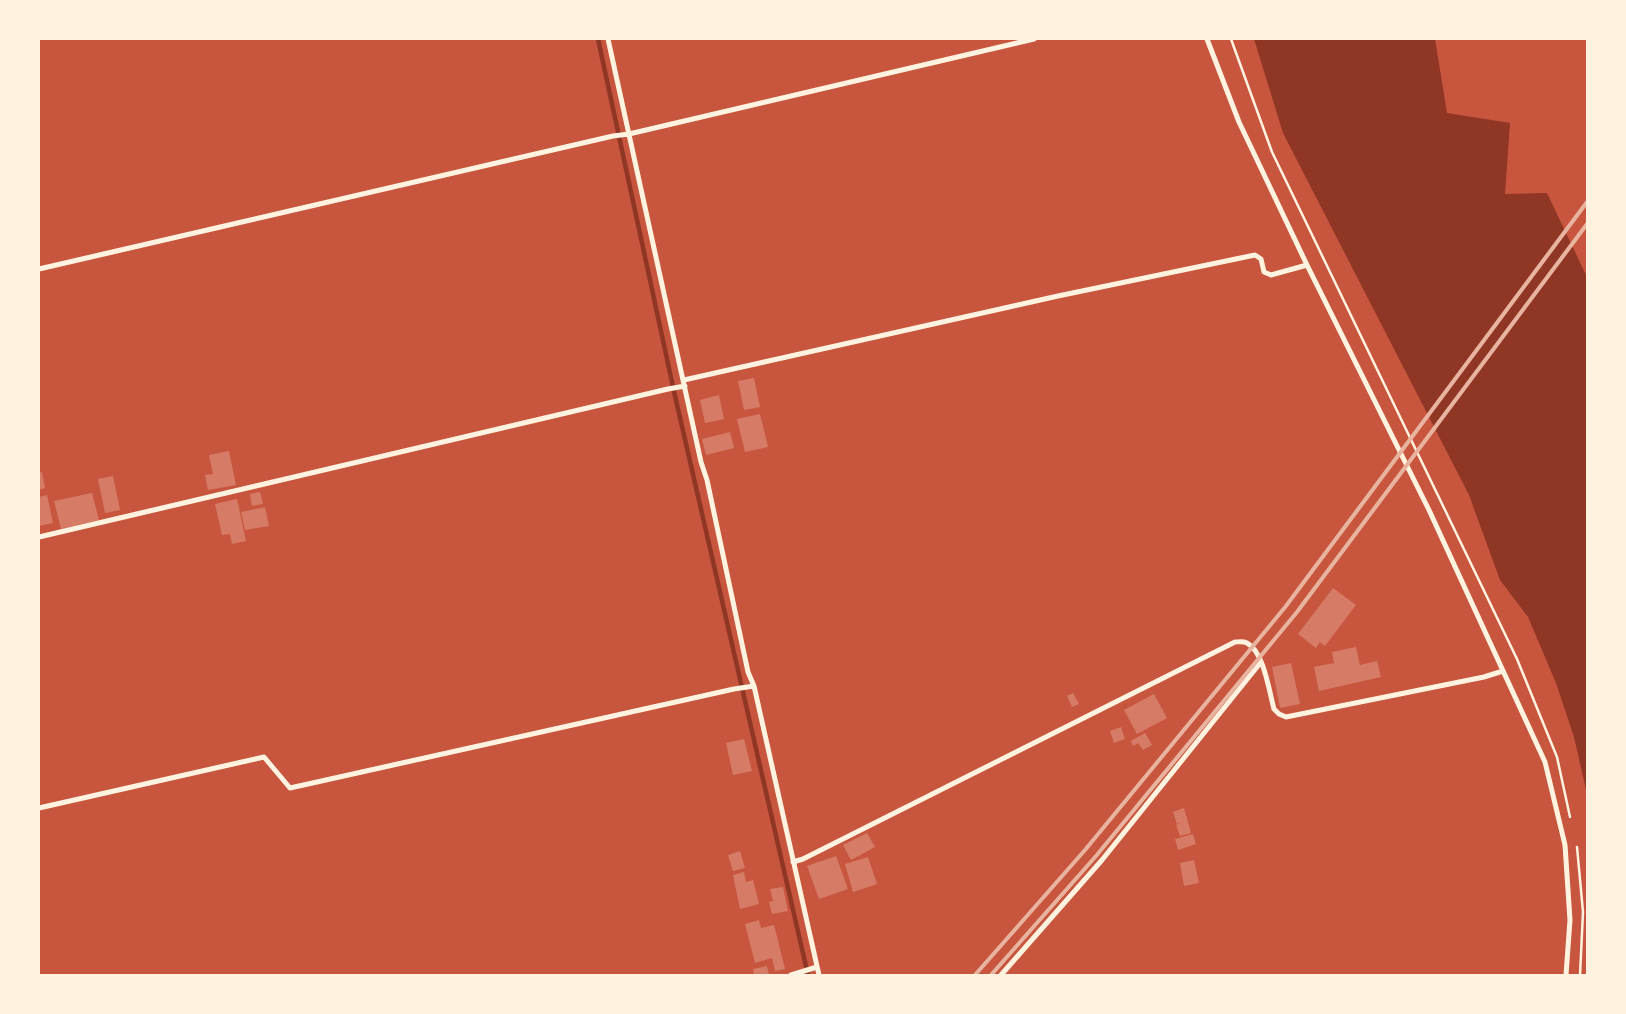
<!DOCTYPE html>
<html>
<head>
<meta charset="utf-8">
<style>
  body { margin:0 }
  #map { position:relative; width:1626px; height:1014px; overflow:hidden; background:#c8553d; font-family:Rubik,sans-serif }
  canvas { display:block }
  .frame { position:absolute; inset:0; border:40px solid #fff3e0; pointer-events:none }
</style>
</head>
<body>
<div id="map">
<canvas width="1626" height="1014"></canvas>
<div class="frame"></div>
</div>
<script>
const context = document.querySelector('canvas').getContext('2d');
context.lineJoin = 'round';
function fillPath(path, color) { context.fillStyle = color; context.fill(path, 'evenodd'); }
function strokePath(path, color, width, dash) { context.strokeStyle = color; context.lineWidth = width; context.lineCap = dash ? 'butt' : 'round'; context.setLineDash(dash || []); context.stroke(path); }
fillPath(new Path2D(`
  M 1254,39 L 1435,39 L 1447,113 L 1510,123 L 1505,194 L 1547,193 L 1587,277 L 1587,794 L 1574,737 L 1556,683 L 1528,617 L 1500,580 L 1469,495 L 1283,133 Z`), '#8f3625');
strokePath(new Path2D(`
  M 598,39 L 675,396 L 808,975`), '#8f3625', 4.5);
fillPath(new Path2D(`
  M 754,378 L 760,407 L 744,410 L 738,381 Z
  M 719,395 L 724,419 L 705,423 L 700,400 Z
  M 760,414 L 768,447 L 745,452 L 737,419 Z
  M 730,432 L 734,448 L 706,455 L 702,439 Z
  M 229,451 L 236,485 L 208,490 L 205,475 L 213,474 L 209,455 Z
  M 42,472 L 45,488 L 39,490 L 39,473 Z
  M 113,476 L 120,510 L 105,513 L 98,479 Z
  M 260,492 L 263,504 L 252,506 L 250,494 Z
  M 92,493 L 99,520 L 61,529 L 54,501 Z
  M 47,495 L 53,523 L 39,526 L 39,497 Z
  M 237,499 L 246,541 L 232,544 L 230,534 L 222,535 L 215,504 Z
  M 265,507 L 269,526 L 245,530 L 241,512 Z
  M 1333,588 L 1356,605 L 1325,646 L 1320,642 L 1316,648 L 1298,634 Z
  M 1356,647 L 1360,665 L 1377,661 L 1381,677 L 1319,691 L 1314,667 L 1334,663 L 1332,652 Z
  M 1291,663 L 1300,704 L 1280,708 L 1272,667 Z
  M 1073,693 L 1079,704 L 1072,707 L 1067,696 Z
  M 1154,694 L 1167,718 L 1137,734 L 1124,710 Z
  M 1121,727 L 1125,739 L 1114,743 L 1110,731 Z
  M 1145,733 L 1152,745 L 1143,750 L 1138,743 L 1133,746 L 1131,741 Z
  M 744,739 L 752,771 L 733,775 L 726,743 Z
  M 1184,808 L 1191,833 L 1180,836 L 1176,825 L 1183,822 L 1177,824 L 1173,812 Z
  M 867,833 L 875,847 L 851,860 L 843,845 Z
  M 1193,834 L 1196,844 L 1178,850 L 1175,839 Z
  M 740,851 L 745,868 L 733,871 L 728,855 Z
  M 836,856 L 848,889 L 819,899 L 807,866 Z
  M 868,857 L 877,884 L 853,892 L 845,864 Z
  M 1194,860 L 1199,883 L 1184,886 L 1180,863 Z
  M 744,872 L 746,882 L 753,880 L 759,904 L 740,909 L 733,875 Z
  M 783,887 L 788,911 L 772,914 L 769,902 L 773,901 L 770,889 Z
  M 759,920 L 761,928 L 774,925 L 785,969 L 775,971 L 772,958 L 755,963 L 745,924 Z
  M 767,966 L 769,975 L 754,975 L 753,969 Z`), '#d67c66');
strokePath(new Path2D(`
  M 1231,39 L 1272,152 L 1517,659 L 1557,757 L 1570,817
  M 1577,847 L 1583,912 L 1580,975`), '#fff3e0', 2.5);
strokePath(new Path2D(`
  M 608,39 L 701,462 L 707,480 L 748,672 L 754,686 L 819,975
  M 1207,39 L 1239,122 L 1307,265 L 1429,510 L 1545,762 L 1565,845 L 1570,920 L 1566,975
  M 39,269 L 613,136 L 629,134 L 1034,39
  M 684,380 L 1058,296 L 1255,255 L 1261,259 L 1264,272 L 1271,275 L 1307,265
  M 39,537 L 668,389 L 685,386
  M 39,808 L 264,757 L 290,788 L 734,689 L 754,686
  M 793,862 L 803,859 L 1235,642 C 1239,642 1243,641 1247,643 C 1264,652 1269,691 1274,709 L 1279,714 L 1286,717 L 1484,677 L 1503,671
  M 791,975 L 817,967
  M 1001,975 L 1102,860 L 1261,662`), '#fff3e0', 5);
strokePath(new Path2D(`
  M 975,975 L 1085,850 L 1286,606 L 1587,202
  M 991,975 L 1096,856 L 1297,612 L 1587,224`), '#e9b49f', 4);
</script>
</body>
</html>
